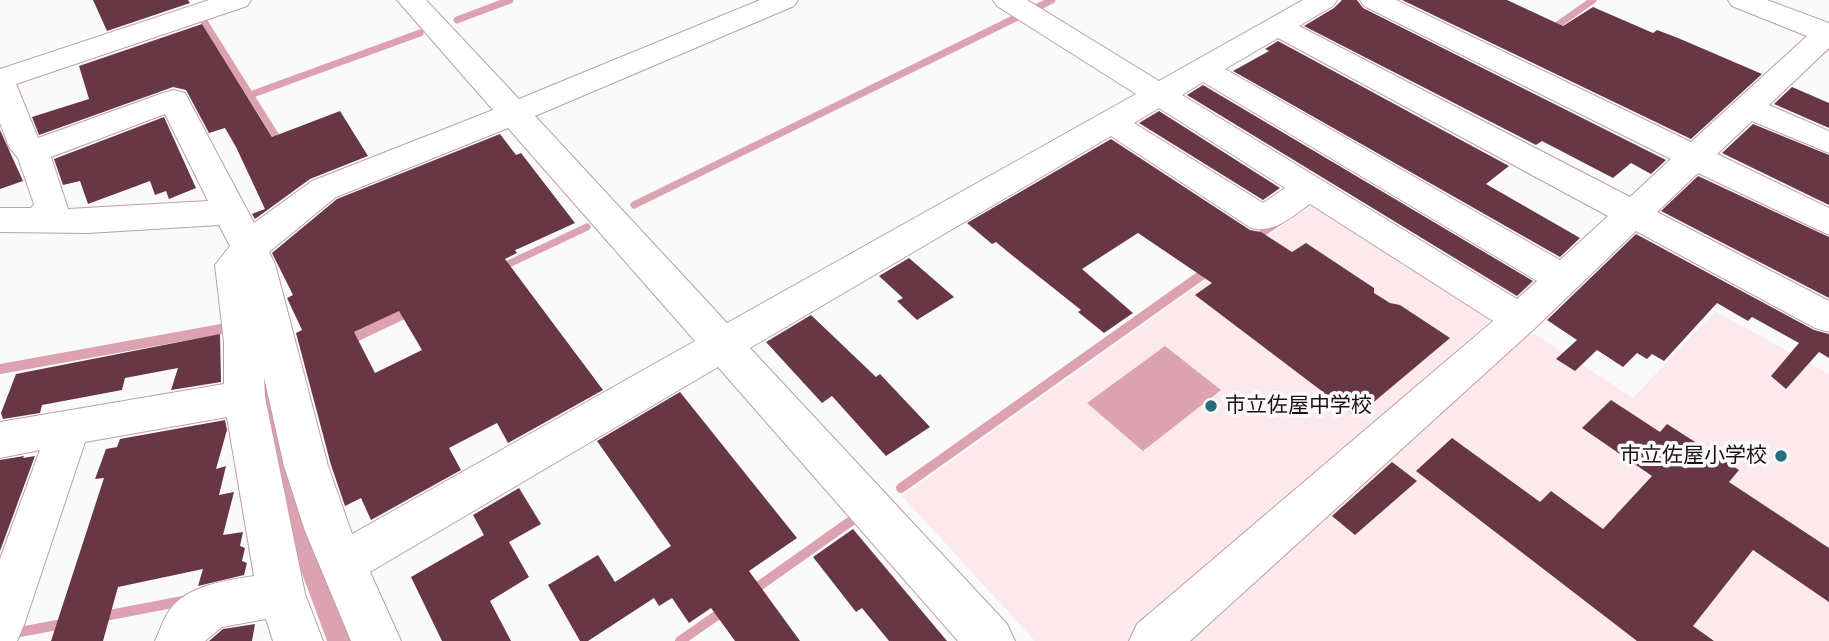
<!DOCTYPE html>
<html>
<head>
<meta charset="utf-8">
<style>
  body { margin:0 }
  canvas { display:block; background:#fafafa }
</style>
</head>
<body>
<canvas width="1829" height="641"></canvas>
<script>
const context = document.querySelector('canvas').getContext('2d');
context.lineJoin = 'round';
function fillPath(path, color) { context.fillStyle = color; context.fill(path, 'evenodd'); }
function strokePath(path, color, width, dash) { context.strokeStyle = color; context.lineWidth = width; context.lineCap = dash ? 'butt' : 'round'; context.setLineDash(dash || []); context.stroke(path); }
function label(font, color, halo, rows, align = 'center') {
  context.font = font + ' "Archivo Narrow","Noto Sans JP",sans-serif'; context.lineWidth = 7; context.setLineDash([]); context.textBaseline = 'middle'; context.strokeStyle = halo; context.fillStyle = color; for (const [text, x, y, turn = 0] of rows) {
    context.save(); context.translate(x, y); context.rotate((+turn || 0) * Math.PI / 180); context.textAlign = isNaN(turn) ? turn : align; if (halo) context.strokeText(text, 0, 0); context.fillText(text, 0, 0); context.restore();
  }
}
fillPath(new Path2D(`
  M 1320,199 L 1496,315 L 1128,641 L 1035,641 L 902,496 Z
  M 1715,311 L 1829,374 L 1829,641 L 1183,641 L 1515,334 L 1535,334 L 1633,398 Z`), '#fce9ed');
fillPath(new Path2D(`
  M 251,323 L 355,641 L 327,641 L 299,565 Z
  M 1165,346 L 1221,390 L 1143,451 L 1087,403 Z`), '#dca2b1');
strokePath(new Path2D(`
  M 200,15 L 281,144
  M 457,20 L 510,0
  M 1552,29 L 1593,0
  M 250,95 L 420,33
  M 634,205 L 1052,0
  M 1254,239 L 1280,221
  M 500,268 L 587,227
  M 1201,276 L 1211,269`), '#dca2b1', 7);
strokePath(new Path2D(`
  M 345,342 L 412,310
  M 0,369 L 227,328
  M 901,488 L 1203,274
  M 752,591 L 851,521
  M 99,617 L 188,600
  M 14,633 L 68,623
  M 680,641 L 726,609`), '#dca2b1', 10);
fillPath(new Path2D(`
  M 93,0 L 188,0 L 190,3 L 107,31 Z
  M 1342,0 L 1357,0 L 1363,8 L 1666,160 L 1651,174 L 1631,163 L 1613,178 L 1542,141 L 1536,145 L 1304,26 L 1334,8 Z
  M 1402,0 L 1507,0 L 1563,26 L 1593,7 L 1653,33 L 1657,30 L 1678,38 L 1762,74 L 1691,139 Z
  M 202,24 L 272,137 L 340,111 L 368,156 L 310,179 L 255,219 L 252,214 L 265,209 L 236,147 L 225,128 L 209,133 L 186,90 L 173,87 L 162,91 L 39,135 L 32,117 L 89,99 L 79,66 Z
  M 1278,41 L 1509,166 L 1486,184 L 1580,238 L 1560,257 L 1233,71 L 1269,51 L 1265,49 Z
  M 1203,85 L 1533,281 L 1517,296 L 1187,95 Z
  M 1792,87 L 1829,103 L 1829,128 L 1774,104 Z
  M 1159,111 L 1280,188 L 1263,200 L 1139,123 Z
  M 164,117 L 196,188 L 169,199 L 166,191 L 155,195 L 150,181 L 88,204 L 80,181 L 63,185 L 54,159 Z
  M 1753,124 L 1829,155 L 1829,205 L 1722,153 Z
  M 0,130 L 23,181 L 0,189 Z
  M 500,134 L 516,155 L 521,153 L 575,223 L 520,248 L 515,250 L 517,253 L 505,259 L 603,390 L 508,443 L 497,423 L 449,448 L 461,470 L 371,520 L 361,498 L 345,506 L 331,465 L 296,333 L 302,330 L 287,298 L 293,295 L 272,253 L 337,199 ZM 399,311 L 422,350 L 375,373 L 354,332 Z
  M 1111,139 L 1250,230 L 1261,232 L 1292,252 L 1306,243 L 1374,288 L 1374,293 L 1390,303 L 1400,305 L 1450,338 L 1356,417 L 1195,295 L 1212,283 L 1138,233 L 1082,269 L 1133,313 L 1104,333 L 1078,312 L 1081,310 L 1008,252 L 996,242 L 992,244 L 967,223 Z
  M 1698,176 L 1829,237 L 1829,298 L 1661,211 Z
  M 1636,234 L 1814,330 L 1829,334 L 1829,358 L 1819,352 L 1786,389 L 1771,376 L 1799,343 L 1752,317 L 1748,321 L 1717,303 L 1664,361 L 1652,354 L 1647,359 L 1637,353 L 1623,367 L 1597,350 L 1575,371 L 1556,359 L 1577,340 L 1547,320 Z
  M 909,258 L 954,297 L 917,320 L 897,301 L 903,298 L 879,276 Z
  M 811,315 L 876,377 L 880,374 L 930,427 L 886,456 L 832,396 L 822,403 L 766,342 Z
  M 220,334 L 221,382 L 171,390 L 178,368 L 125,378 L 122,390 L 42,405 L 40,413 L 3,419 L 1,413 L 16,374 Z
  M 680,392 L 797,538 L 749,571 L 800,641 L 735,641 L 711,608 L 689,623 L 672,598 L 659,606 L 654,598 L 588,641 L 580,641 L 548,585 L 598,555 L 615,582 L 671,546 L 597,441 Z
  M 1611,400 L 1660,432 L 1667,424 L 1739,470 L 1729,482 L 1829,548 L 1829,602 L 1753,550 L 1693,626 L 1714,641 L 1637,641 L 1416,471 L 1452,438 L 1540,502 L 1551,491 L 1603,529 L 1652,476 L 1582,428 Z
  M 225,420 L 227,430 L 216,469 L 226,466 L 219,495 L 234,492 L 223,535 L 243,532 L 240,546 L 245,548 L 242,561 L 247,563 L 244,575 L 198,586 L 203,569 L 118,587 L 103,641 L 51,641 L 104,478 L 95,479 L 106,449 L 117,447 L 120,439 Z
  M 24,456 L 23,458 L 35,456 L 0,551 L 0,460 Z
  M 1392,462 L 1417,481 L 1355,535 L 1332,516 Z
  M 519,488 L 541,524 L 509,542 L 529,577 L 490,601 L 511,641 L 442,641 L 411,577 L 484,535 L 473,515 Z
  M 853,529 L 947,641 L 889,641 L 862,608 L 856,612 L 813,557 Z
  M 255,624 L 252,641 L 209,641 L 223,629 Z`), '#683746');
const minor = new Path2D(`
  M 209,0 L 251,0 L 247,6 L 16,84 L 38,138 L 163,93 L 174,90 L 185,93 L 254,223 L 312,181 L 493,110 L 397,0 L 426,0 L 519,99 L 760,0 L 798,0 L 794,6 L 535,116 L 727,323 L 1136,94 L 997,6 L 993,0 L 1027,0 L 1159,81 L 1303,0 L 1337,0 L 1333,6 L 1299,26 L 1630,197 L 1671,159 L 1364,6 L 1360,0 L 1396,0 L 1691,142 L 1807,36 L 1732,6 L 1728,0 L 1767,0 L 1829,23 L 1829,48 L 1769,105 L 1829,131 L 1829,153 L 1752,121 L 1717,154 L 1829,208 L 1829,235 L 1698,173 L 1657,212 L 1829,301 L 1829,332 L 1815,328 L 1636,231 L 1534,329 L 1190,641 L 1129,641 L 1137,624 L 1493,321 L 1310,204 C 1291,217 1274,234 1251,228 L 1111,136 L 750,348 L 1007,624 L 1015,641 L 958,641 L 718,367 L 370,572 L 401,641 L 351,641 L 305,531 L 284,466 L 264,377 L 265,397 L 305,594 L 323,641 L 273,641 L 266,619 L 222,627 L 205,641 L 155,641 C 160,631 163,619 169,611 C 185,586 227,580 254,576 L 227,417 L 85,442 L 24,625 L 17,641 L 0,641 L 0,559 L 40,450 L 0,458 L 0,422 L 224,384 L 224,342 L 215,265 L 230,246 L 219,225 L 88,233 L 0,232 L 0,208 L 31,208 L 34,204 L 18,158 L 9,147 L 0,123 L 0,69 ZM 1278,38 L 1608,216 L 1560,260 L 1225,69 ZM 1203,82 L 1537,281 L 1517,299 L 1182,95 ZM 1159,108 L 1285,188 L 1263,203 L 1134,123 ZM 165,114 L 208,201 L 68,209 L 51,157 ZM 508,128 L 695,341 L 352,534 L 328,466 L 275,264 L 269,252 L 336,197 Z`);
strokePath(minor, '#c09da6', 2);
fillPath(minor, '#fff');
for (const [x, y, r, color] of [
  [1211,406,7,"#276e7b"],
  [1781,456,7,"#276e7b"]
]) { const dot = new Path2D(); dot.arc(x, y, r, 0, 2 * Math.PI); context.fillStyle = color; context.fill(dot); strokePath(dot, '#fafafa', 2.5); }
label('21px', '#1c1013', '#fafafa', [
  ["市立佐屋中学校",1225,406],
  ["市立佐屋小学校",1767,456,"right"]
], 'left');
</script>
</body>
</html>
